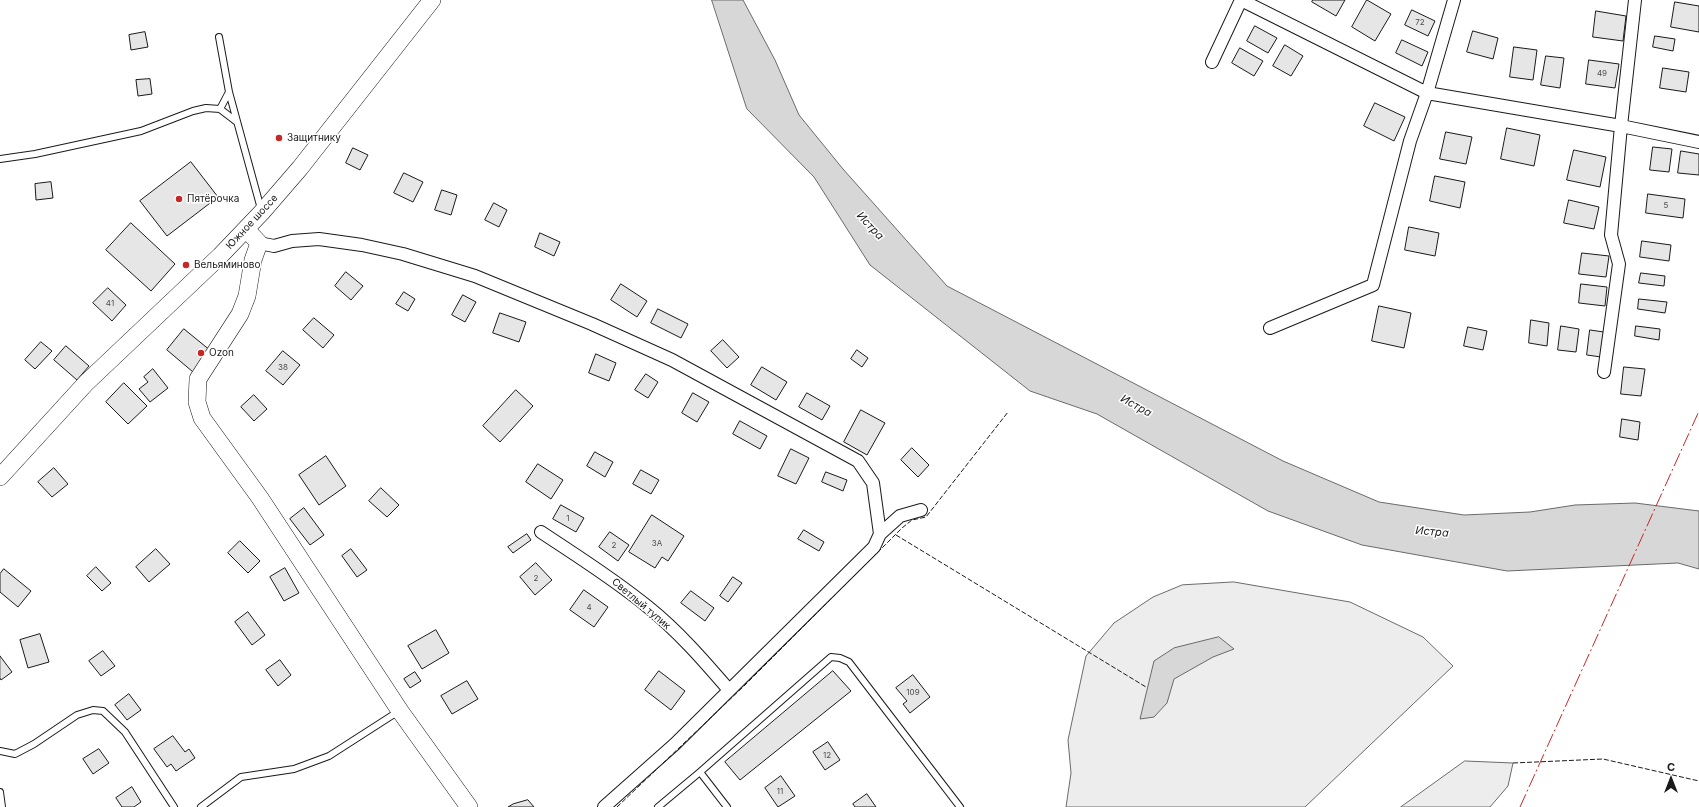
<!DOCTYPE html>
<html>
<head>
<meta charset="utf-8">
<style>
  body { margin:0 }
  #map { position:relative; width:1699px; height:807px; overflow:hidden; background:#fff; font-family:Inter,sans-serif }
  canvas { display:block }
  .north { position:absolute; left:1651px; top:759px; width:40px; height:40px; -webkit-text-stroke:3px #fff; paint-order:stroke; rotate:0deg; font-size:11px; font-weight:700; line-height:16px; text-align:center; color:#1a1a1a }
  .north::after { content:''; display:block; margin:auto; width:14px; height:18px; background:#1a1a1a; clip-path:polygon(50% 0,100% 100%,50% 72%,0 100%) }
</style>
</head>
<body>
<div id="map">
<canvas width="1699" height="807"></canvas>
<div class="north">С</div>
</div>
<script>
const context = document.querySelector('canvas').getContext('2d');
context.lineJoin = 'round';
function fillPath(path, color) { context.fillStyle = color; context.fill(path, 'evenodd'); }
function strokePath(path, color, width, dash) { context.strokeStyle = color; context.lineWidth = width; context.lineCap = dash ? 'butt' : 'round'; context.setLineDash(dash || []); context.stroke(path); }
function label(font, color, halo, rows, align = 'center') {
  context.font = font + ' Inter,sans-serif'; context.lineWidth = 3; context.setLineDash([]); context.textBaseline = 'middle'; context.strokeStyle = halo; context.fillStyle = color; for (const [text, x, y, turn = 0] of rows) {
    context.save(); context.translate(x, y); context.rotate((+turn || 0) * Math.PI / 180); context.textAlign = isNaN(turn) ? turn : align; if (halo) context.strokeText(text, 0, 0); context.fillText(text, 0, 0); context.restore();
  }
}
const built = new Path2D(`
  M 1234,582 L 1350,602 L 1423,637 L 1453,666 L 1305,807 L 1066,807 L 1071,773 L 1068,740 L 1086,656 L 1114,623 L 1153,597 L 1182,585 Z
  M 1465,761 L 1513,763 L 1508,786 L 1490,807 L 1401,807 Z`);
fillPath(built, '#ededed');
strokePath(built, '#6a6a6a', 1);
const water = new Path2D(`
  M 712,0 L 743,0 L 775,60 L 799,115 L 843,169 L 947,286 L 1283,461 L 1379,502 L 1464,515 L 1530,512 L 1575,505 L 1635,503 L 1699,511 L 1699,569 L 1678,563 L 1507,571 L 1362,545 L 1268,511 L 1097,414 L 1030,391 L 870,265 L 814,177 L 747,109 Z
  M 1219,637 L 1234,649 L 1213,657 L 1174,679 L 1167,703 L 1154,717 L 1140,719 L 1154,661 L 1174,648 Z`);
fillPath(water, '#d7d7d7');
strokePath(water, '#6a6a6a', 1);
const building = new Path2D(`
  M 1313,0 L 1345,0 L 1336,16 L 1312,2 Z
  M 1367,0 L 1391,14 L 1375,41 L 1352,27 Z
  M 1675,2 L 1699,6 L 1699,32 L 1671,27 Z
  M 1412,10 L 1435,21 L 1428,36 L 1405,25 Z
  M 1596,11 L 1626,16 L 1623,41 L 1593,37 Z
  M 1255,26 L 1277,38 L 1268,53 L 1247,41 Z
  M 1473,31 L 1498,38 L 1493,59 L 1467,52 Z
  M 145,32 L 148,47 L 131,50 L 129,35 Z
  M 1655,36 L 1675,39 L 1673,51 L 1653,47 Z
  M 1402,40 L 1428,52 L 1422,66 L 1396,53 Z
  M 1285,45 L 1303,56 L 1291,76 L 1273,66 Z
  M 1514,47 L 1537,50 L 1533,80 L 1510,77 Z
  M 1240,48 L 1263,61 L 1254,76 L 1232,63 Z
  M 1546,56 L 1564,58 L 1560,88 L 1541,85 Z
  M 1589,60 L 1619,64 L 1615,88 L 1586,84 Z
  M 1663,68 L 1689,72 L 1686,92 L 1660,88 Z
  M 150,79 L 152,94 L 138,96 L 136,80 Z
  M 1375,103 L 1405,117 L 1394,141 L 1364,126 Z
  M 1507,128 L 1540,135 L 1534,166 L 1501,159 Z
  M 1446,132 L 1472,137 L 1466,164 L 1440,159 Z
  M 1653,147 L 1672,149 L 1669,172 L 1650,170 Z
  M 353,148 L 368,155 L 360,170 L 346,163 Z
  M 1574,150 L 1606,157 L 1600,187 L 1567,180 Z
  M 1681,151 L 1699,154 L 1699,175 L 1678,173 Z
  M 191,162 L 218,197 L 167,236 L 140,201 Z
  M 404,173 L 423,182 L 413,202 L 394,193 Z
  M 1435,176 L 1465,182 L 1460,208 L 1430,201 Z
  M 51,182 L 53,198 L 36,200 L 35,184 Z
  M 442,190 L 457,195 L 451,215 L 435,210 Z
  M 1648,194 L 1685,199 L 1683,218 L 1646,213 Z
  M 1569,200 L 1599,207 L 1594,229 L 1564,223 Z
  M 494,203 L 507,210 L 499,227 L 485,220 Z
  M 131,223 L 175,264 L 151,291 L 106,250 Z
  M 1409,227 L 1439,233 L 1435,256 L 1405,250 Z
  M 540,233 L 560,242 L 554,256 L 535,247 Z
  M 1642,241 L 1671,245 L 1669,261 L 1640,257 Z
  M 1582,253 L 1609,256 L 1606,277 L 1579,274 Z
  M 346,272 L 363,286 L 351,300 L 335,286 Z
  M 1641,273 L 1665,276 L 1664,286 L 1639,283 Z
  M 621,284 L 647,301 L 637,317 L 611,300 Z
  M 1581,284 L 1607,287 L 1605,306 L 1579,303 Z
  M 108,288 L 126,305 L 112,321 L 93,303 Z
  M 404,292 L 415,299 L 408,311 L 396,304 Z
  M 463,295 L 476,302 L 465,322 L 452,315 Z
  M 1639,299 L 1667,302 L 1665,313 L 1638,309 Z
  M 1379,306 L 1411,313 L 1404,348 L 1372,341 Z
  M 658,309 L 688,324 L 681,338 L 651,323 Z
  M 500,313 L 526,322 L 519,342 L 493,333 Z
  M 314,318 L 334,335 L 323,348 L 303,330 Z
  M 1531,320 L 1549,323 L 1547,346 L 1529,343 Z
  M 1561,326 L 1579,329 L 1576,352 L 1558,350 Z
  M 1636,326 L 1660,329 L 1659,340 L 1635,336 Z
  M 1468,327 L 1487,331 L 1483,350 L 1464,346 Z
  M 184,329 L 211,351 L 193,372 L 167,350 Z
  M 1590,330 L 1604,332 L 1601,357 L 1587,355 Z
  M 723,340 L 739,357 L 727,368 L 711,351 Z
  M 41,342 L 52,351 L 35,369 L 25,360 Z
  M 66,346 L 89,366 L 77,380 L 54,360 Z
  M 857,350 L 868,358 L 862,367 L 851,359 Z
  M 283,351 L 300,365 L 283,385 L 266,371 Z
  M 596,354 L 616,363 L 609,381 L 589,373 Z
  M 762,367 L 787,382 L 776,400 L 751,385 Z
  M 1624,367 L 1645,369 L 1641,396 L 1621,394 Z
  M 153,369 L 168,388 L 150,402 L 139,389 L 148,382 L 144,377 Z
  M 646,374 L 658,382 L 648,398 L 635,390 Z
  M 124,383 L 147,406 L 128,424 L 106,402 Z
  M 516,390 L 533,406 L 500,442 L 483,426 Z
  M 693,393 L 709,402 L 697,422 L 682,413 Z
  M 807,393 L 830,406 L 822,420 L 799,407 Z
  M 254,395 L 267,409 L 254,421 L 241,407 Z
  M 861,410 L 885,423 L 867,455 L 844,442 Z
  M 1622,419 L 1640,422 L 1638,440 L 1620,437 Z
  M 740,421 L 767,436 L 760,449 L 733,434 Z
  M 912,448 L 929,465 L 918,477 L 901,460 Z
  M 791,449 L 809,458 L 796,484 L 778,476 Z
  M 595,452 L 613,462 L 605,477 L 587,466 Z
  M 326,456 L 346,486 L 319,505 L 299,475 Z
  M 538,464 L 563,480 L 551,499 L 526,482 Z
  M 54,468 L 68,484 L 52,497 L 38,482 Z
  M 641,470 L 659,480 L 651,494 L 633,484 Z
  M 826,472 L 847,480 L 843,491 L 822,482 Z
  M 381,488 L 399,505 L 387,517 L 369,501 Z
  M 561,505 L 584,518 L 576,532 L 553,519 Z
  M 304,508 L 324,535 L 310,545 L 290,519 Z
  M 652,515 L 684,536 L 668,561 L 662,557 L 655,568 L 629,552 Z
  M 804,530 L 824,542 L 819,551 L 798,539 Z
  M 610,532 L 629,545 L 618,561 L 599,547 Z
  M 527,534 L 531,540 L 513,553 L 508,547 Z
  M 240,541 L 260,561 L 248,573 L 228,553 Z
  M 156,549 L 170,564 L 149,582 L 136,567 Z
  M 351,549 L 367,570 L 357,577 L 342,556 Z
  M 536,563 L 552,580 L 535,595 L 520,577 Z
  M 96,567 L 111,583 L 102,591 L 87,576 Z
  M 285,568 L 299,593 L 284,601 L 270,577 Z
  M 4,569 L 31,591 L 18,607 L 0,592 L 0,574 Z
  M 733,577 L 742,583 L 728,602 L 720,596 Z
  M 584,590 L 608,607 L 594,627 L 570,610 Z
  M 691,591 L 714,608 L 705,621 L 681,603 Z
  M 248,612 L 265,635 L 252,645 L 235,622 Z
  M 436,630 L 449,653 L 422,669 L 408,646 Z
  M 40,634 L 49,662 L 28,668 L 20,640 Z
  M 103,651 L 115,666 L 101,676 L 89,661 Z
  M 0,656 L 12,672 L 1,680 L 0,678 Z
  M 280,660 L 291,675 L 278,686 L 266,670 Z
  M 659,671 L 685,691 L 671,710 L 645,690 Z
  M 833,671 L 851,691 L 740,780 L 725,762 Z
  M 415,672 L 421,681 L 410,688 L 404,679 Z
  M 913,675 L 930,697 L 910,713 L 903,704 L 907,701 L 896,688 Z
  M 467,681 L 478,699 L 452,714 L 441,696 Z
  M 129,694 L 141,710 L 127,720 L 115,705 Z
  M 173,736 L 185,752 L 189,749 L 195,758 L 176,771 L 171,764 L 167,767 L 154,749 Z
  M 828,742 L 840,760 L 825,770 L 813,752 Z
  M 99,749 L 109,763 L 93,774 L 83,759 Z
  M 781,776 L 795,796 L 778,807 L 765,788 Z
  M 132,787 L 141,802 L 134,807 L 122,807 L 116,798 Z
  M 867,794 L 876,807 L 855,807 L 853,804 Z
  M 528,800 L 534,807 L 508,807 L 513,804 Z`);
fillPath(building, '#e6e6e6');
strokePath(building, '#1a1a1a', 1);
const lane = new Path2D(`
  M 219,37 L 229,92 L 261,209
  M 220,109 L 229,92
  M 0,159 L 35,154 L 141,131 L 193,111 L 206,108 L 220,109 L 237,122
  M 0,751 L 15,754 L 34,744 L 77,715 L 93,710 L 103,711 L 125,732 L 174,807
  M 700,772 L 831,657 L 840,658 L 849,662 L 960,807
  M 0,792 L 2,807
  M 201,807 L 241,777 L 294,769 L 329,756 L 399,711
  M 658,807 L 700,772 L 727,807`);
const street = new Path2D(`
  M 1241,0 L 1427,93 L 1621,126 L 1699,142
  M 1212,62 L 1241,0
  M 259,243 L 274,246 L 292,241 L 319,239 L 362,245 L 403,254 L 475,276 L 592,324 L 672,360 L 858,461 L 873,483 L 880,534 L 874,547 L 675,744 L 604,807
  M 1270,328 L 1373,285 L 1410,141 L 1427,93 L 1454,0
  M 1604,372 L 1619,264 L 1611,235 L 1621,126 L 1635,0
  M 541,532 C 577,556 614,579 648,607 C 678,631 704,661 729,690
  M 880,534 L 900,516 L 921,510`);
const secondary = new Path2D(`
  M 246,229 L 259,243 L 253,260 L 247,296 L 240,314 L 198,379 L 197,402 L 202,418 L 260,498 L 400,711 L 469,807
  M 0,477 L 86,383 L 220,256 L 262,212 L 300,168 L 432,0`);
strokePath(lane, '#1a1a1a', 8);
strokePath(street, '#1a1a1a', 14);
strokePath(secondary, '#1a1a1a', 18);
strokePath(lane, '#fff', 6);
strokePath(street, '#fff', 12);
strokePath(secondary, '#fff', 17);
strokePath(new Path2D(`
  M 896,535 L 1146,687
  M 1513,763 L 1603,759 L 1699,781
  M 617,807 L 744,686 L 902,528 L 912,520 L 926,517 L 1008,412`), '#1a1a1a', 1, [5, 2]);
strokePath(new Path2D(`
  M 1520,807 L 1699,411`), '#c62828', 1, [14, 3, 2, 3]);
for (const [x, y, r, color] of [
  [279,138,4,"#c62828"],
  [179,199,4,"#c62828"],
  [186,265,4,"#c62828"],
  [201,353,4,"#c62828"]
]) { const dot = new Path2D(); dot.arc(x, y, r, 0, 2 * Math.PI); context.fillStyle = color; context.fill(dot); strokePath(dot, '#fff', 1.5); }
label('8px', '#4d4d4d', null, [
  ["72",1420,23],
  ["49",1602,74],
  ["5",1666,206],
  ["41",110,304],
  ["38",283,368],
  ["1",568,519],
  ["3А",657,544],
  ["2",614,546],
  ["2",536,579],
  ["4",589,608],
  ["109",913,693],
  ["12",827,756],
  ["11",780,792]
]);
label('10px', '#1a1a1a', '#fff', [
  ["Защитнику",287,138],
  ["Пятёрочка",187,199],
  ["Вельяминово",194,265],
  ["Ozon",209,353]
], 'left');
label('10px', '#1a1a1a', '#fff', [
  ["Южное шоссе",252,222,-47],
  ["Светлый тупик",641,604,40]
]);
label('italic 11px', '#1a1a1a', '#fff', [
  ["Истра",870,226,47],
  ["Истра",1136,406,29],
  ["Истра",1432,532,5]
]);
</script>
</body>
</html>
